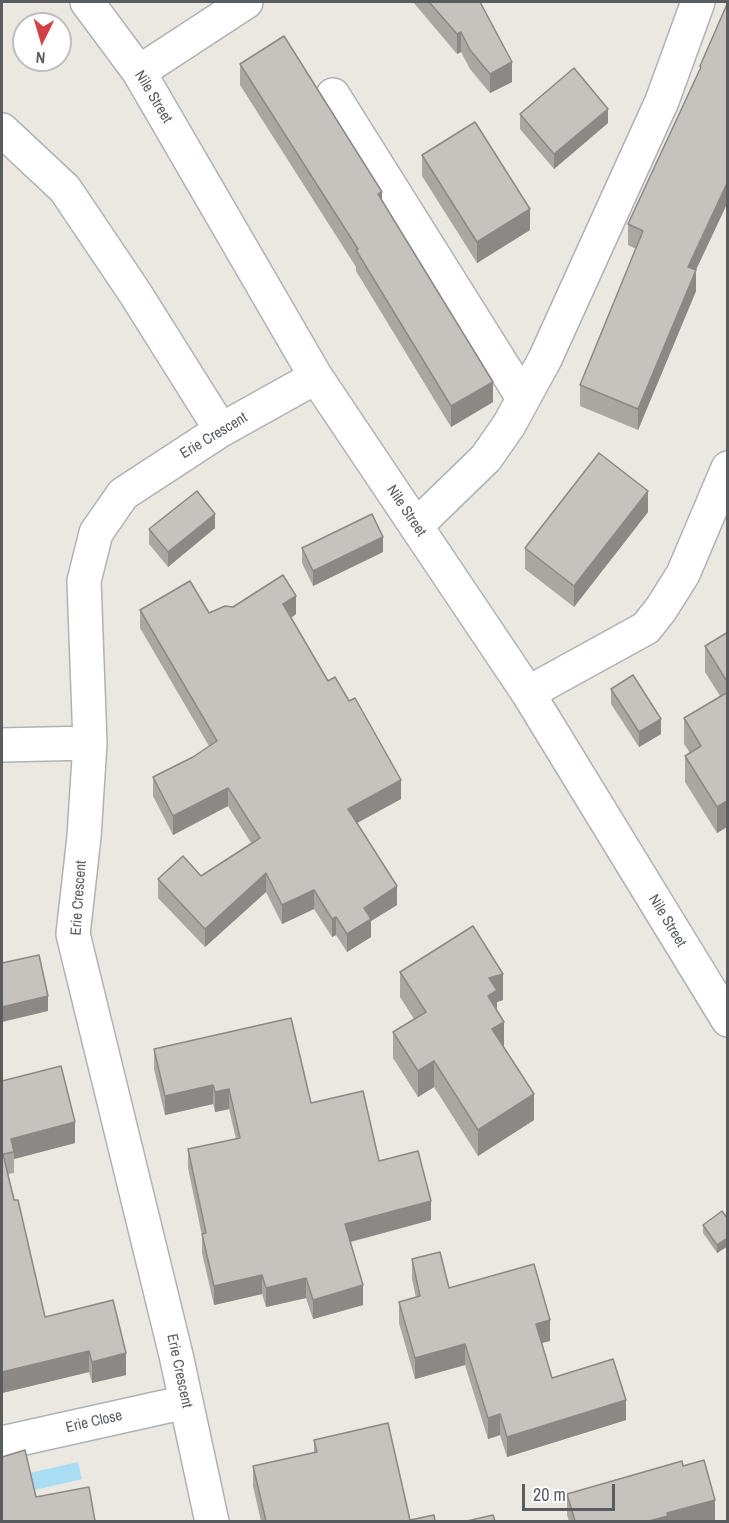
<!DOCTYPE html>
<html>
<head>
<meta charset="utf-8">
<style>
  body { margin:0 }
  #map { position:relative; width:729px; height:1523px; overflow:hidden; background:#ebe7e1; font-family:"Archivo Narrow",sans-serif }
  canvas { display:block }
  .frame { position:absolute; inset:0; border:3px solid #5a5d60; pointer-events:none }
  .north { position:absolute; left:12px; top:12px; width:60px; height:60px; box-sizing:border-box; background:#fff; border:2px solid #bdbebf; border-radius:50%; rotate:185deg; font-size:16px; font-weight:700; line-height:24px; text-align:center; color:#5a5d60 }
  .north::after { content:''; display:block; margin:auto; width:21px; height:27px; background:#d33f47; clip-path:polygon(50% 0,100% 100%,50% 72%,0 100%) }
  .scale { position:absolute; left:522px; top:1484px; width:93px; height:27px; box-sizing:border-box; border:3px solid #5a5d60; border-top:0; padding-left:8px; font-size:18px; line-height:21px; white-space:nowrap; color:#5a5d60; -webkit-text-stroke:4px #fff; paint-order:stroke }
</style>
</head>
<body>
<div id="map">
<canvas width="729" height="1523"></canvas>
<div class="frame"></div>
<div class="north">N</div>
<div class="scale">20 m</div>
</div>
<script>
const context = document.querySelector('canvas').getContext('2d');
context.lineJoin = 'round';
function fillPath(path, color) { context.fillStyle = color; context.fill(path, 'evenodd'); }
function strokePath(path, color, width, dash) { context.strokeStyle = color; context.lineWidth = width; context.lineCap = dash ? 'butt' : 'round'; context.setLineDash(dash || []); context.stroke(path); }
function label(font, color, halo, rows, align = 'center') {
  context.font = font + ' "Archivo Narrow",sans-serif'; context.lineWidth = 6; context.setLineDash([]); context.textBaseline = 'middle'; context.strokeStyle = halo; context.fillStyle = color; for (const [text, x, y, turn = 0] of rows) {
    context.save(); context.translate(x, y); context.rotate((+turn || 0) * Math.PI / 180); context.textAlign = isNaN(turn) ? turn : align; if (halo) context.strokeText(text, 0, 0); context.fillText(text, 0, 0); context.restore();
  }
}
fillPath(new Path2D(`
  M 78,1462 L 82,1479 L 35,1490 L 30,1473 Z`), '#a8ddf4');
const street = new Path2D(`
  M 87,2 L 139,72 L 316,377 L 528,693 L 728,1020
  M 139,72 L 246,2
  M 333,95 L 523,398
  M 2,130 L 65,189 L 135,293 L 221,430
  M 416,526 L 486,458 L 509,425 L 545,359 L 662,101 L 698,2
  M 528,693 L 646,628 L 661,609 L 683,574 L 728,468
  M 2,745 L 90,743
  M 2,1443 L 186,1402
  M 212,1522 L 176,1355 L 73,934 L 84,837 L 90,743 L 84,581 L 96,533 L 123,494 L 221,430 L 316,377`);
strokePath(street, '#afb2b5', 36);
strokePath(street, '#fff', 33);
fillPath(new Path2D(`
  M 413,2 L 480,2 L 512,82 L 490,93 L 470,69 L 461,52 L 457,54 Z
  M 728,2 L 696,270 L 696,291 L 638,430 L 580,406 L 580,385 L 636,249 L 628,245 L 628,224 L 700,69 L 700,66 Z
  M 240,64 L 382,201 L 493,402 L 451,427 L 356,271 L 356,267 L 240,85 Z
  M 520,114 L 608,123 L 554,169 L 520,129 Z
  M 422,155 L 530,230 L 477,263 L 422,176 Z
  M 648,512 L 574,607 L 525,569 L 525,548 Z
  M 215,528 L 168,567 L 149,544 L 149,529 Z
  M 302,548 L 383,552 L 313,586 L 302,563 Z
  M 233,607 L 296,614 L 291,618 L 328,681 L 401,799 L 356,823 L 397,905 L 371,921 L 371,937 L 347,952 L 336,935 L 332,937 L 314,909 L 282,924 L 266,892 L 205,947 L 158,898 L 158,879 L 201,876 L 251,843 L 228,806 L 173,835 L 153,796 L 153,777 L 193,757 L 209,746 L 140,628 L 140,610 L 209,613 Z
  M 728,632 L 728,828 L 727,827 L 717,833 L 685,782 L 685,756 L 690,753 L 684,744 L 684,718 L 720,696 L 705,672 L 705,646 Z
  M 611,689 L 661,734 L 639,747 L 611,704 Z
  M 400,972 L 503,1000 L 497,1002 L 497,1010 L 504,1047 L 534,1120 L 478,1156 L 434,1087 L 418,1097 L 393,1058 L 393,1032 L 414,1019 L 400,997 Z
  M 154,1049 L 311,1103 L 379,1161 L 431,1220 L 351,1242 L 363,1305 L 313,1319 L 306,1298 L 266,1307 L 262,1294 L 214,1305 L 202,1253 L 202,1236 L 188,1168 L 188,1149 L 236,1139 L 229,1109 L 215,1112 L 213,1104 L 165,1115 L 154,1069 Z
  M 2,1081 L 75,1143 L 14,1159 L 14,1173 L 8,1174 L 45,1317 L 126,1375 L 92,1383 L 89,1372 L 2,1393 Z
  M 728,1219 L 728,1246 L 717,1253 L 703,1233 L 703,1225 Z
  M 412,1259 L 449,1288 L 550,1341 L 542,1343 L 552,1378 L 626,1420 L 507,1457 L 500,1435 L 488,1439 L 465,1365 L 415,1379 L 399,1323 L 399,1302 L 416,1298 L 412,1279 Z
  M 314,1440 L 410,1520 L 435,1521 L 261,1521 L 253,1486 L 253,1466 L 314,1453 Z
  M 683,1466 L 715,1521 L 569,1521 L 567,1515 L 567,1494 Z`), '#aaa7a3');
fillPath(new Path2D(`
  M 461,32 L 461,52 L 457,54 L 457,34 Z
  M 512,62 L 512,82 L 490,93 L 490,74 Z
  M 608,109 L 608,123 L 554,169 L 554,154 Z
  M 728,181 L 728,202 L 696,270 L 696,291 L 638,430 L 638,409 L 688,267 Z
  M 382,192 L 382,213 L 378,194 Z
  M 530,209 L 530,230 L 477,263 L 477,242 Z
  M 493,382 L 493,402 L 451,427 L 451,406 Z
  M 648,491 L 648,512 L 574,607 L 574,586 Z
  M 215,514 L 215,528 L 168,567 L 168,552 Z
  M 383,537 L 383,552 L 313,586 L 313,571 Z
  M 296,596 L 296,614 L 283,623 L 283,604 Z
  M 661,719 L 661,734 L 639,747 L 639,732 Z
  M 401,780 L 401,799 L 348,828 L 348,809 Z
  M 228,788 L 228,806 L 173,835 L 173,816 Z
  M 727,801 L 727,827 L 717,833 L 717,807 Z
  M 266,873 L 266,892 L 205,947 L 205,929 Z
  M 397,886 L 397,905 L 371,921 L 371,937 L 347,952 L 347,934 L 364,908 Z
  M 314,890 L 314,909 L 282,924 L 282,905 Z
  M 336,917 L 336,935 L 332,937 L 332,919 Z
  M 503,974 L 503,1000 L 497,1002 L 497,1016 L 488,996 L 489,978 Z
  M 48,996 L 48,1011 L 2,1022 L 2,1007 Z
  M 504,1022 L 504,1047 L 492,1029 Z
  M 434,1061 L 434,1087 L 418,1097 L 418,1071 Z
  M 213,1085 L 213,1104 L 165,1115 L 165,1096 Z
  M 229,1089 L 229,1109 L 215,1112 L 215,1092 Z
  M 534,1094 L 534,1120 L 478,1156 L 478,1130 Z
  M 75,1122 L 75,1143 L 14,1159 L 14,1152 L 11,1139 Z
  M 431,1201 L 431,1220 L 345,1243 L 345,1224 Z
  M 728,1238 L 728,1246 L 717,1253 L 717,1245 Z
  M 262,1275 L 262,1294 L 214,1305 L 214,1286 Z
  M 306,1278 L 306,1298 L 266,1307 L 266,1288 Z
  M 363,1285 L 363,1305 L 313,1319 L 313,1300 Z
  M 550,1320 L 550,1341 L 536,1344 L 536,1324 Z
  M 465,1344 L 465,1365 L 415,1379 L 415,1358 Z
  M 89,1351 L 89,1372 L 2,1393 L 2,1372 Z
  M 126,1353 L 126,1375 L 92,1383 L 92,1362 Z
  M 626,1400 L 626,1420 L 507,1457 L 507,1437 Z
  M 500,1414 L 500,1435 L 488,1439 L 488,1418 Z
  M 715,1500 L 715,1521 L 649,1521 L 667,1513 Z`), '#8b8885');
const building = new Path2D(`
  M 429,2 L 480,2 L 512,62 L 490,74 L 470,50 L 461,32 L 457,34 Z
  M 728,2 L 728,181 L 688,267 L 696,270 L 638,409 L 580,385 L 643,231 L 628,224 L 701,67 L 700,66 Z
  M 284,36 L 382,192 L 378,194 L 493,382 L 451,406 L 356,250 L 358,249 L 240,64 Z
  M 574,68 L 608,109 L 554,154 L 520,114 Z
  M 475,122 L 530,209 L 477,242 L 422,155 Z
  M 599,453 L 648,491 L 574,586 L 525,548 Z
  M 197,491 L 215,514 L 168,552 L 149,529 Z
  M 372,514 L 383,537 L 313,571 L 302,548 Z
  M 283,575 L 296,596 L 283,604 L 328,681 L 335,677 L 349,701 L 355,698 L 401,780 L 348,809 L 397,886 L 364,908 L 371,919 L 347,934 L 336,917 L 332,919 L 314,890 L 282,905 L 266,873 L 205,929 L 158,879 L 183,856 L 201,876 L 260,838 L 228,788 L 173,816 L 153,777 L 193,757 L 217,741 L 140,610 L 190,581 L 209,613 L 225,606 L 233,607 Z
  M 728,632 L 728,683 L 705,646 Z
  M 633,675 L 661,719 L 639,732 L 611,689 Z
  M 728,692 L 728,803 L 727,801 L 717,807 L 685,756 L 701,746 L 684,718 Z
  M 473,926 L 503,974 L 489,978 L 497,990 L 488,996 L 504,1022 L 492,1029 L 534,1094 L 478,1130 L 434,1061 L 418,1071 L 393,1032 L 426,1012 L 400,972 Z
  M 39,955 L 48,996 L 2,1007 L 2,963 Z
  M 291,1018 L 311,1103 L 363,1091 L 379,1161 L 418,1151 L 431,1201 L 345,1224 L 363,1285 L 313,1300 L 306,1278 L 266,1288 L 262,1275 L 214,1286 L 202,1234 L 206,1233 L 188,1149 L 240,1138 L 229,1089 L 215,1092 L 213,1085 L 165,1096 L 154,1049 Z
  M 61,1066 L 75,1122 L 11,1139 L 14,1152 L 3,1154 L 14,1200 L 18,1200 L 45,1317 L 113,1300 L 126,1353 L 92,1362 L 89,1351 L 2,1372 L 2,1081 Z
  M 722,1211 L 728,1219 L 728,1238 L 717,1245 L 703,1225 Z
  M 440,1252 L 449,1288 L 534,1264 L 550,1320 L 536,1324 L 552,1378 L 613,1359 L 626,1400 L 507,1437 L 500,1414 L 488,1418 L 465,1344 L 415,1358 L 399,1302 L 420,1296 L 412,1259 Z
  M 388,1423 L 410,1520 L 434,1515 L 435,1521 L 266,1521 L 253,1466 L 317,1452 L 314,1440 Z
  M 25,1450 L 36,1497 L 89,1487 L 95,1521 L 2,1521 L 2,1457 Z
  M 704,1460 L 715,1500 L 667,1513 L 668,1516 L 649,1521 L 575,1521 L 567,1494 L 682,1461 L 683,1466 Z
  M 493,1515 L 495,1521 L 467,1521 Z`);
fillPath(building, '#c6c2be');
strokePath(building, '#8b8885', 1.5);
label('15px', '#5a5d60', '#fff', [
  ["Nile Street",153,97,59],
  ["Erie Crescent",214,436,-31],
  ["Nile Street",406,511,56],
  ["Erie Crescent",79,898,-86],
  ["Nile Street",667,921,59],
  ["Erie Crescent",179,1371,78],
  ["Erie Close",94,1422,-13]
]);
</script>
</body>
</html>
